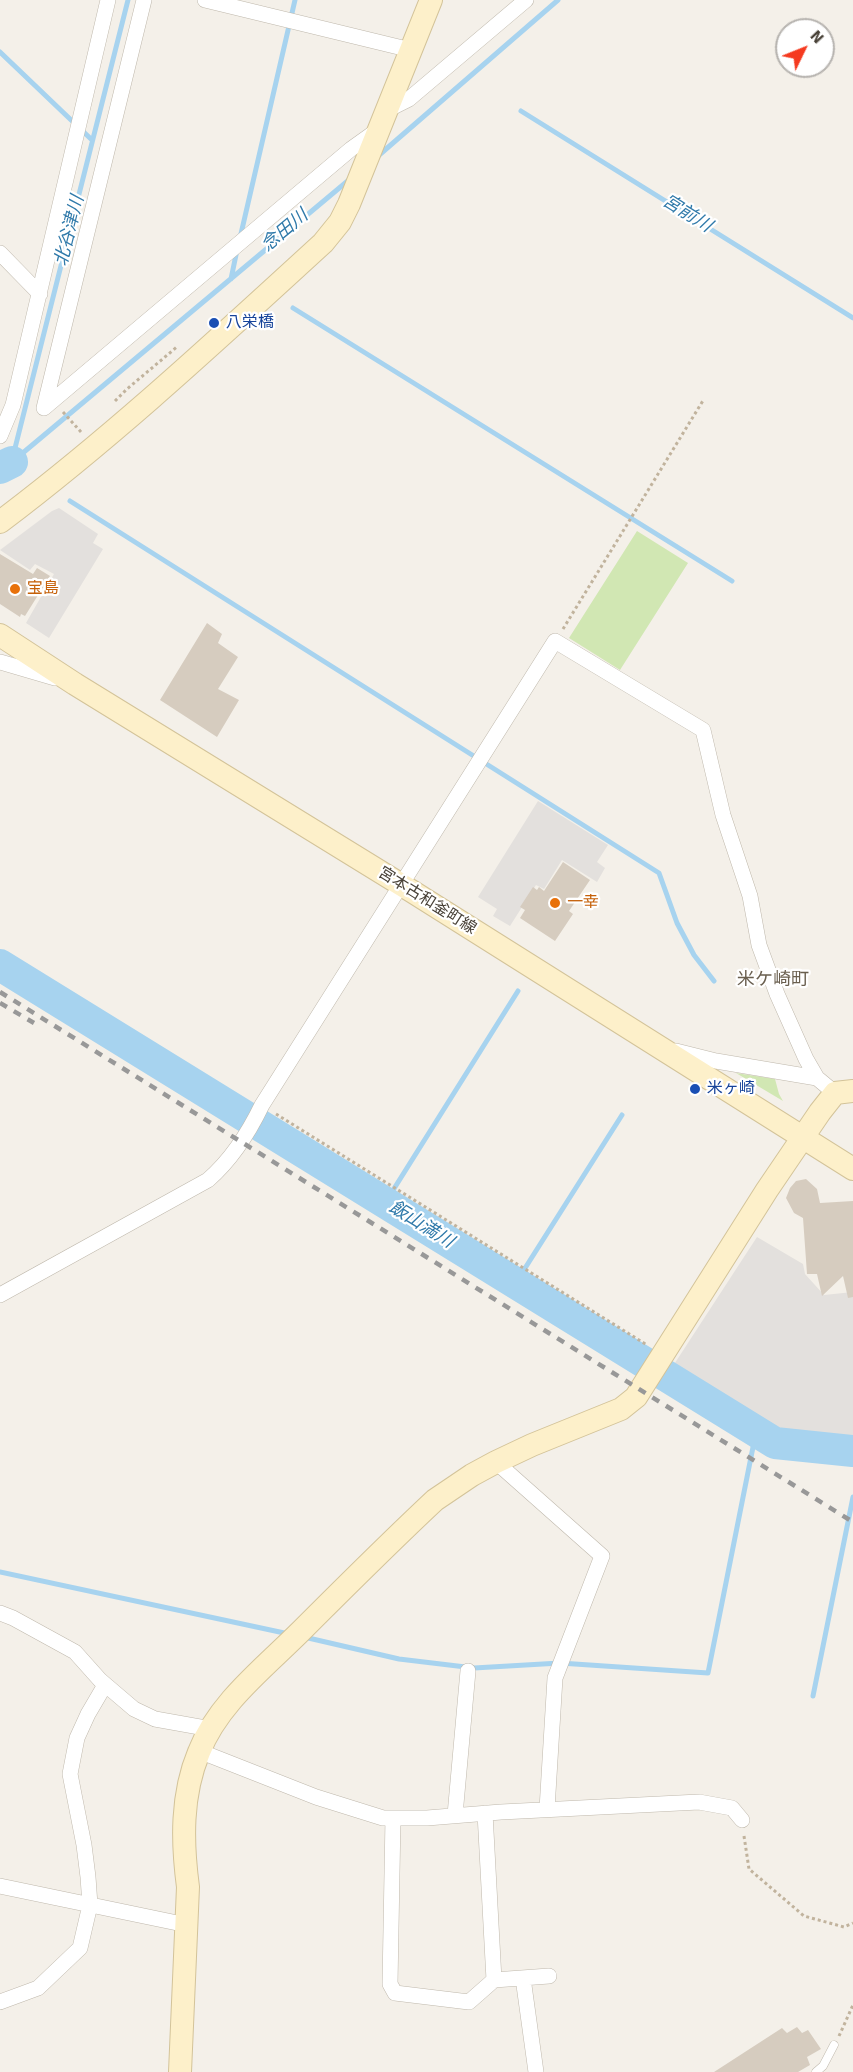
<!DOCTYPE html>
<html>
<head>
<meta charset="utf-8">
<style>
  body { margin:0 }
  #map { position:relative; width:853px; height:2072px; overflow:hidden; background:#f4f0e9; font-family:Signika,sans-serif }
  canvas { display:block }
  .north { position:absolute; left:775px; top:18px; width:60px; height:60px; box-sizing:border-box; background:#fff; border:2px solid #b6b3af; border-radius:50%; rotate:47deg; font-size:16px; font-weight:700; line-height:24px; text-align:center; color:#484137 }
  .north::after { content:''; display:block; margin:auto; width:21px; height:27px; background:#f53a1f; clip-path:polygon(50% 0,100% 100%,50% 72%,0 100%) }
</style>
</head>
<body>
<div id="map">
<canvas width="853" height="2072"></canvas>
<div class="north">N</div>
</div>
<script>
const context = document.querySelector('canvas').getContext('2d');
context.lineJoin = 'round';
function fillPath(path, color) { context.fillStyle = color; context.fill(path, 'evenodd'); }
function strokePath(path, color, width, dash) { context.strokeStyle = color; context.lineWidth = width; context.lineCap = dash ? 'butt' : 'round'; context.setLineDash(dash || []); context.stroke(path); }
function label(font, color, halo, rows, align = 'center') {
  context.font = font + ' Signika,"Noto Sans JP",sans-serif'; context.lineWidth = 4.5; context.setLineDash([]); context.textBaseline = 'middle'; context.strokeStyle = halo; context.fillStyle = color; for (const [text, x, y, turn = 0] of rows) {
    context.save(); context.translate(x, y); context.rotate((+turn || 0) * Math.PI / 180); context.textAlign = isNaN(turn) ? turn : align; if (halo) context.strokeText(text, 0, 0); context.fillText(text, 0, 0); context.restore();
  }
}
fillPath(new Path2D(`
  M 637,531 L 688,563 L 620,670 L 569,638 Z
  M 736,1073 L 775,1079 L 779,1094 L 783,1101 Z`), '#d1e7b3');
fillPath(new Path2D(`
  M 59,508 L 98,534 L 93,543 L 103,549 L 49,638 L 26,623 L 54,574 L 35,564 L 30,570 L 0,550 L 52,511 Z
  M 538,801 L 608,845 L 597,862 L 605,868 L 597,882 L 562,860 L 544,889 L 536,885 L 510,926 L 493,916 L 497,909 L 478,897 Z
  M 757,1237 L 803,1264 L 805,1274 L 824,1295 L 853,1292 L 853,1437 L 783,1438 L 671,1369 Z`), '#e3e0dd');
strokePath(new Path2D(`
  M 0,52 L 92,140
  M 521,111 L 853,318
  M 378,156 L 558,0
  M 240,238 L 295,0
  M 231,279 L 237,250
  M 293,308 L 732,581
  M 0,455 L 9,464
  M 12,460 L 128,0
  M 12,462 L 350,179
  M 70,501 L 659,873 L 677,923 L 694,955 L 714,981
  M 385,1203 L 518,991
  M 515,1284 L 622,1115
  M 0,1572 L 289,1634
  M 304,1637 L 399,1659 L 474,1668 L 560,1663 L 708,1673 L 756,1432
  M 813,1696 L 853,1497`), '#a7d3ef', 5);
strokePath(new Path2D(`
  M 0,468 L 12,462
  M 0,965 L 775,1443 L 853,1451`), '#a7d3ef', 32);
fillPath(new Path2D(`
  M 0,554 L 33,574 L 37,568 L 50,576 L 25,616 L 21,614 L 20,617 L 0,604 Z
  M 207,623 L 222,634 L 218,643 L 238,657 L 218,689 L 239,700 L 217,737 L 160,700 Z
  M 563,862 L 590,880 L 569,911 L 573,914 L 555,941 L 520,918 L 525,910 L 520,907 L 533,887 L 537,890 L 539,887 L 544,891 Z
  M 806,1179 L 817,1189 L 820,1203 L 853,1201 L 853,1297 L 848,1298 L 843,1276 L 822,1296 L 817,1274 L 807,1274 L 803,1218 L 794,1213 L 786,1198 L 790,1188 L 796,1181 Z
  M 797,2027 L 802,2033 L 808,2030 L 821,2049 L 807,2057 L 810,2065 L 798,2072 L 714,2072 L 782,2028 L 787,2033 Z`), '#d6ccbf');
const lane = new Path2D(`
  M 816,2072 L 823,2066 L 834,2045`);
const street = new Path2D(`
  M 144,0 L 44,408 L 351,149 L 379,129
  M 205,0 L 411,50
  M 387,110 L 409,99 L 526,0
  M 0,253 L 40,294
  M 0,436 L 13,405 L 108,0
  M 0,662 L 55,678
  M 676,1051 L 716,1061 L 817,1078
  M 0,1295 L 208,1180 C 231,1160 249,1132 262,1105 L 555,641 L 703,730 L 723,815 L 750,896 L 759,945 L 777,994 L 806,1059 L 817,1078 L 835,1093
  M 496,1462 L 602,1556 L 555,1678 L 547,1809
  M 0,1613 L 13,1618 L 75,1652 L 100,1680 L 134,1709 L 155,1719 L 211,1729
  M 199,1751 L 316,1797 L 383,1818 L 427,1818 L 501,1812 L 699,1802 L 732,1808 L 742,1820
  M 455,1815 L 468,1671
  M 393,1818 L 390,1984 L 395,1993 L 469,2002 L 494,1980 L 485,1813
  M 0,1886 L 187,1925
  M 523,1978 L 536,2072
  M 494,1980 L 549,1976
  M 0,2002 L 38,1988 L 80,1948 L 90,1905 L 88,1877 L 84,1845 L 70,1774 L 77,1738 L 88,1714 L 105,1685`);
const secondary = new Path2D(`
  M 0,522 C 114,436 218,339 323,243 L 340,222 L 349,204 L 431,0
  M 0,635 L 75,684 L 413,892 L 853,1169
  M 180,2072 L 188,1887 C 182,1842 181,1795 199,1752 C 218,1703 264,1668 301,1631 C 345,1587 389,1543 435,1500 L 472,1475 L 496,1462 L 532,1445 L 621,1409 L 636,1397 L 767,1190 L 820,1112 L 835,1093 L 853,1091`);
strokePath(lane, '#bfb8ac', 9);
strokePath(street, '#bfb8ac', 16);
strokePath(secondary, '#d3c399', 24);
strokePath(new Path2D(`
  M 115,401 L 127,389 L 178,346
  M 63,412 L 81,432
  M 563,629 L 704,399
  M 276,1114 L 647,1345
  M 744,1836 L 749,1869 L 804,1916 L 844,1927 L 853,1923
  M 839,2036 L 853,2005`), '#c1b39d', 3, [3, 3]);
strokePath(lane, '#fff', 8);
strokePath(street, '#fff', 15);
strokePath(secondary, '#fdf0ca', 22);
strokePath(new Path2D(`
  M 0,992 L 853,1522
  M 0,1003 L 34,1023`), '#989898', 4.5, [8, 8]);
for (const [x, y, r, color] of [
  [214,323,6,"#1a4fb4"],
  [15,589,6,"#e8710a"],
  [555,903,6,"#e8710a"],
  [695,1089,6,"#1a4fb4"]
]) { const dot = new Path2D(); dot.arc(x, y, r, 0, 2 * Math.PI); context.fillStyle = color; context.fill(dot); strokePath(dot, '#fff', 2); }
label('16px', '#164399', '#fff', [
  ["八栄橋",226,323],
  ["米ヶ崎",707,1089]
], 'left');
label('16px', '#c56008', '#fff', [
  ["宝島",27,589],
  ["一幸",567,903]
], 'left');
label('16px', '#484137', '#fff', [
  ["宮本古和釜町線",427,901,32]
]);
label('italic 18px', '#307aaa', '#fff', [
  ["宮前川",687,214,32],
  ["北谷津川",70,231,-76],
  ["念田川",285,231,-40],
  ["飯山満川",421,1225,32]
]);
label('18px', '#6a5f4f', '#fff', [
  ["米ケ崎町",773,980]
]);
</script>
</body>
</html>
